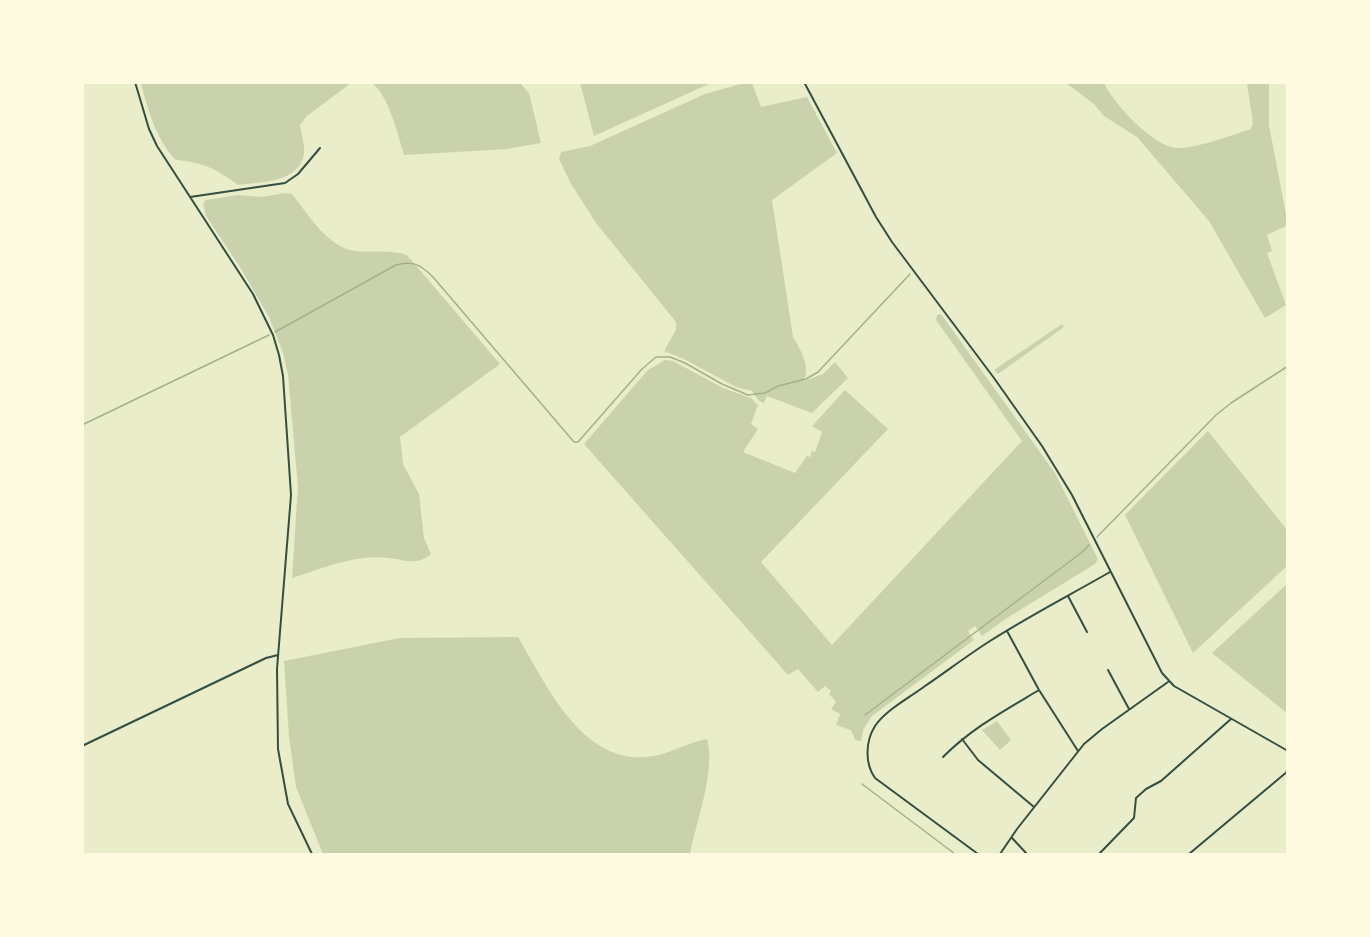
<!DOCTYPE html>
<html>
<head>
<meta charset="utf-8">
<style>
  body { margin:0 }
  #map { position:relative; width:1370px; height:937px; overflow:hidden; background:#e9edc9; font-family:"Zilla Slab",serif }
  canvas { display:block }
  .frame { position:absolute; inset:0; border:84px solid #fefae0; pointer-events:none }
</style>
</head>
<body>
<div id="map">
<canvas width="1370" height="937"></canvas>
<div class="frame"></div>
</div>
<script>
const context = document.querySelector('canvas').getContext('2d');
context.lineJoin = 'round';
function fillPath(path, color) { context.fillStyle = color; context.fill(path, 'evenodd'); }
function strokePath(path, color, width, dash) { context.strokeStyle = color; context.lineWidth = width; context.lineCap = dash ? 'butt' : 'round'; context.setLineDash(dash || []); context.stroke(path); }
fillPath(new Path2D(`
  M 141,83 L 141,82 L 351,83 L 307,116 L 300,125 C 301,133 305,145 304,153 C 301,183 259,182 238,185 C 217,169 202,162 176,160 C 156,140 148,110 141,83 Z
  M 371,83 L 520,83 L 529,93 L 541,143 L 507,149 L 404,155 C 399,138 387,90 371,83 Z
  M 580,83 L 580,82 L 711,83 L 594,136 Z
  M 744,83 L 752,83 L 761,107 L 807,97 L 837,153 L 772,200 L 793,337 C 801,351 810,365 804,381 L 823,374 L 835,362 L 848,378 L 812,413 L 767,396 L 764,403 L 759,401 L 752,391 L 736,387 L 684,359 L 664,351 L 676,330 L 676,322 L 596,223 L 571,184 L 559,159 L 561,152 L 590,146 L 705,94 Z
  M 1066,83 L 1104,83 C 1113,103 1155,149 1179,148 C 1197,148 1233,135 1251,129 L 1253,123 L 1247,83 L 1269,83 L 1269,125 L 1288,225 L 1267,235 L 1272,251 L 1267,253 L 1286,305 L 1265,318 L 1209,221 L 1137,137 L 1104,116 L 1094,104 Z
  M 285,193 L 292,194 C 308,214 327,247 355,251 C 373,253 390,249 407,255 L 500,364 L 400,437 L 403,464 L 419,494 L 424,538 L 431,554 C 416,567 405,559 387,558 C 356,554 322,569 292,578 L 298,487 L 288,375 L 283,353 L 269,317 L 240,267 L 206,216 L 203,204 L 206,200 L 237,195 L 261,197 Z
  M 941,314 L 1055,473 L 1098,559 L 1095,564 L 1007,618 L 982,636 L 975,626 L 968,631 L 974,640 L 872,716 L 863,730 L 861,741 L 855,740 L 851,730 L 836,725 L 840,714 L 831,709 L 836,702 L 829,694 L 831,691 L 825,686 L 818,692 L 798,669 L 788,675 L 584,444 L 648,370 L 665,360 L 673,361 L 723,388 L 751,398 L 758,405 L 751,424 L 758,429 L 743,452 L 795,473 L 807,456 L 810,457 L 812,451 L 815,452 L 822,432 L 812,426 L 845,390 L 888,429 L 761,562 L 832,645 L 1022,441 L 936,320 L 937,315 Z
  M 1062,324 L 1064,327 L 998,374 L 994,370 Z
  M 1208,431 L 1287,530 L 1287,566 L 1193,653 L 1125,515 Z
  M 1287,584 L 1287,713 L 1212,653 Z
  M 518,637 C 547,686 584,769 654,756 C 672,753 688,742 707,739 C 716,771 696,822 690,854 L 323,854 L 296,787 L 289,737 L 284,661 L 399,638 Z
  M 997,721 L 1011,740 L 1000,750 L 982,730 Z`), '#cad2ad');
strokePath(new Path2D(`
  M 275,332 L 396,265 C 413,260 421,265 433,277 L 574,442 L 578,442 L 642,369 L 656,357 L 670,357 L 685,363 L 722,384 L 748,395 L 765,393 L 778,386 L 806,379 L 818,372 L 910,274
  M 82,425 L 269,335
  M 1097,537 L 1216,415 L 1231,403 L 1288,366
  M 865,715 L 1081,553 L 1089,545
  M 862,784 L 955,854`), '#a3b18a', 1.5);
strokePath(new Path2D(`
  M 135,82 L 149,129 L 157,146 L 253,294 L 273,335 L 279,355 L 283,376 L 291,495 L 277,669 L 278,749 L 288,804 L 312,854
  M 804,82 L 876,217 L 892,242 L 994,378 L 1042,446 L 1072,495 L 1162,673 L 1174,686 L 1288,751
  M 190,197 L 285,183 L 298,174 L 320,148
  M 1068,596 L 1087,632
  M 1007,631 L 1039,690 L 1078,751
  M 1108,670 L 1129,709
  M 962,739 L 978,760 L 1034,807
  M 82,746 L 266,658 L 278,655
  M 943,757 C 972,728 1004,711 1039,690
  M 1012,838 L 1027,854
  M 978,854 L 875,778 C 865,764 865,742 875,726 C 886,710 909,698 925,686 C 947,671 968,655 990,641 C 1029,616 1070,595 1110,572
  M 1000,854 L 1017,829 L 1084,744 L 1102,729 L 1168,682
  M 1099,854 L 1134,818 L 1136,798 L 1146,789 L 1161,781 L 1231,719
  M 1189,854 L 1288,771`), '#344e41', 2);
</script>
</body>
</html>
